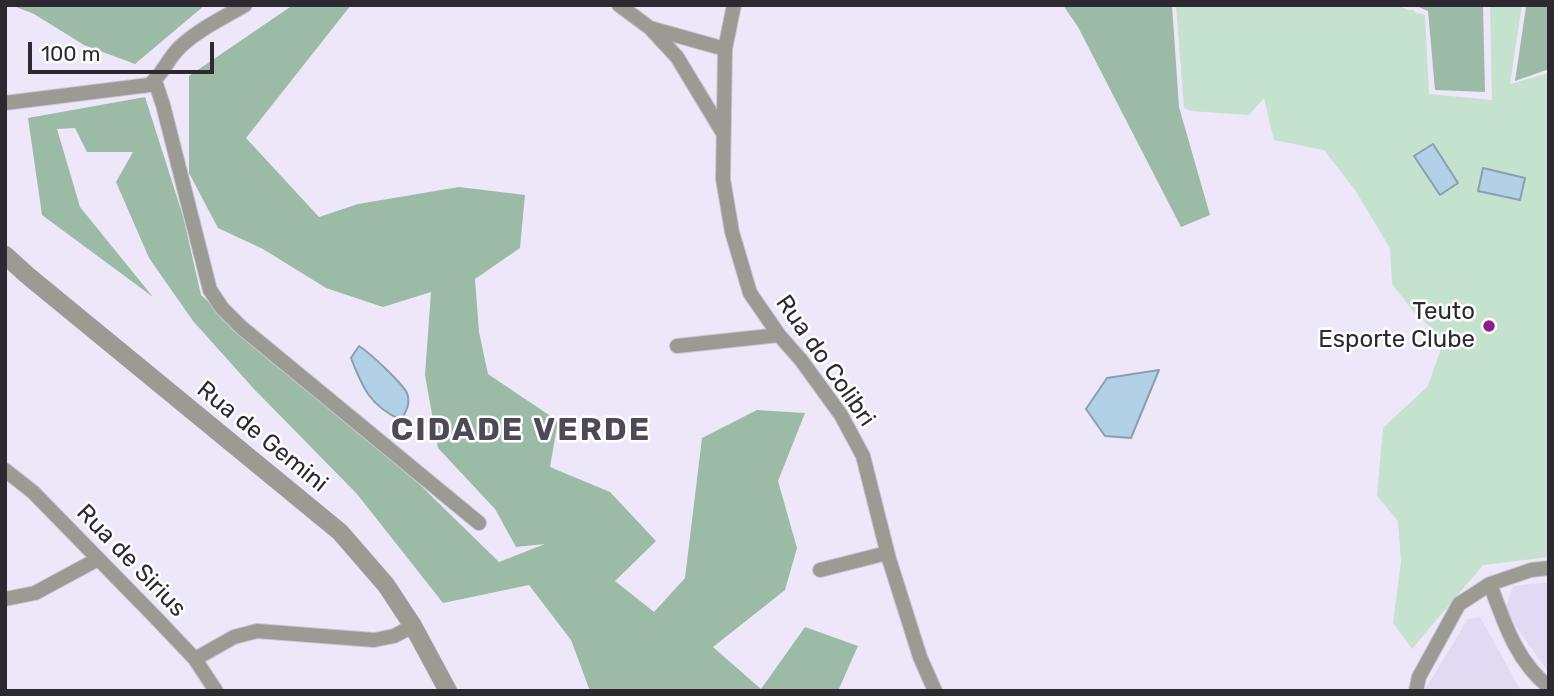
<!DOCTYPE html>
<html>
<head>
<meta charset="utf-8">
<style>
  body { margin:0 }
  #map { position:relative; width:1554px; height:696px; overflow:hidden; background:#eee7f9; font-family:Rubik,sans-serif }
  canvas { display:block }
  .frame { position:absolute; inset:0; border:7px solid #2c2a30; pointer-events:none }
  .scale { position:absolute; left:28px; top:42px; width:186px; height:32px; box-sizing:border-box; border:4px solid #2c2a30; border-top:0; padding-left:9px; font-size:21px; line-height:24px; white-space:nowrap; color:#2c2a30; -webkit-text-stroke:5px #fff; paint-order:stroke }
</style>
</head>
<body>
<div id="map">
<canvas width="1554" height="696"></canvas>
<div class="frame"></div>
<div class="scale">100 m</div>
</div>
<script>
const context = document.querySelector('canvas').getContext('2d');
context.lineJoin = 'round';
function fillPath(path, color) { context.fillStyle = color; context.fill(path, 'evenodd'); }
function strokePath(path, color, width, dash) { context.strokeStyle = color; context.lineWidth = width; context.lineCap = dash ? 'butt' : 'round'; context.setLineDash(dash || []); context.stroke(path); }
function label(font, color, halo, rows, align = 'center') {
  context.font = font + ' Rubik,sans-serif'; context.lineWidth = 5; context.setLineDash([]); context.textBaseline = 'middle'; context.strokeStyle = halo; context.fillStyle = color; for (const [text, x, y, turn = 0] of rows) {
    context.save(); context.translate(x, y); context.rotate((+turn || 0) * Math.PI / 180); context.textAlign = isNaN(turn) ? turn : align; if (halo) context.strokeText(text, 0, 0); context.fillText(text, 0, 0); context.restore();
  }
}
fillPath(new Path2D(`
  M 1549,582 L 1549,673 L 1505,611 L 1513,586 Z
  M 1480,617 L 1521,691 L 1424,691 L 1468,619 Z`), '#e2daf2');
fillPath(new Path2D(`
  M 1176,5 L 1397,5 L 1408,10 L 1414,10 L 1414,12 L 1425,15 L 1429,94 L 1492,100 L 1490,5 L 1522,5 L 1510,84 L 1549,73 L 1549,557 L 1483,565 L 1412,649 L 1393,623 L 1401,562 L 1398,521 L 1377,496 L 1383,428 L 1428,386 L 1444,340 L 1414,312 L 1392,284 L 1390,248 L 1355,190 L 1324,150 L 1274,140 L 1264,98 L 1249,115 L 1191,111 L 1184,108 Z`), '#c4e2cd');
fillPath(new Path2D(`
  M 11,5 L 205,5 L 135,64 L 84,45 L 34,14 Z
  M 293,5 L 351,5 L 246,138 L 319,217 L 358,204 L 459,187 L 525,195 L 520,248 L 475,279 L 479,332 L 488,374 L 558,421 L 550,467 L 610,492 L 656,541 L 615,581 L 654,612 L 685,578 L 702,438 L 757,410 L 805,413 L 778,481 L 797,548 L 785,590 L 713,647 L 761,689 L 805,627 L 858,646 L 838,691 L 590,691 L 571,640 L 529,585 L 443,603 L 357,494 L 254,389 L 193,321 L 149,258 L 116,182 L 133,152 L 87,152 L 75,128 L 57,129 L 80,207 L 153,297 L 42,215 L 28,118 L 145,97 L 183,216 L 201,295 L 287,373 L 414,479 L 499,562 L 545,544 L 516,547 L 495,509 L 438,448 L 425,375 L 431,292 L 383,307 L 326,288 L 263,249 L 218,228 L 189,173 L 189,76 Z
  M 1063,5 L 1172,5 L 1179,107 L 1210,215 L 1181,227 L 1078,27 Z
  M 1414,5 L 1483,5 L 1485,92 L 1435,90 L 1428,11 Z
  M 1528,5 L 1549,5 L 1549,69 L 1515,81 L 1526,7 Z`), '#9cbba6');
const water = new Path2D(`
  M 1433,144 L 1458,183 L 1440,195 L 1414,156 Z
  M 1483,168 L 1525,178 L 1520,200 L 1478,191 Z
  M 359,346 C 369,352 402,383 407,393 C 411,403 406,412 401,420 C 369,405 363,388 351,358 Z
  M 1159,370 L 1131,438 L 1105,436 L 1086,409 L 1107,378 Z`);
fillPath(water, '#b2d1e6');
strokePath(water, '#8a9faf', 2);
const minor = new Path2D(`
  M 619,5 L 650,28 L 725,49
  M 734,5 L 725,49 L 723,179 L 732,232 L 750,293 L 779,335 L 801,360 L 841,415 L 863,456 L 889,559 L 920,657 L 935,691
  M 650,28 L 677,57 L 723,133
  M 155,81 L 163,105 L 210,290 L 222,308 L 241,327 L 479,523
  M 5,103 L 149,85 C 162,76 168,58 180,47 C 199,29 223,18 245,5
  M 677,346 L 779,335
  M 5,470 L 33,492 L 159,621 L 195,659 L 216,691
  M 820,570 L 887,553
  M 1490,584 C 1504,622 1516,661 1549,687
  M 5,599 L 35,593 L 98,559
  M 195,659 L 234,637 L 257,631 L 374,640 L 394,636 L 413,626
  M 1416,691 L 1419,677 L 1459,604 L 1490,584 L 1531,570 L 1549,568`);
const tertiary = new Path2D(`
  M 5,255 L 27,275 L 340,532 L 386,585 L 413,626 L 448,691`);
strokePath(minor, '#cbc5d5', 16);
strokePath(tertiary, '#cbc5d5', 19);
strokePath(minor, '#9b9a93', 14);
strokePath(tertiary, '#9b9a93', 18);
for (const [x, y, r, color] of [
  [1489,326,7,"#882087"]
]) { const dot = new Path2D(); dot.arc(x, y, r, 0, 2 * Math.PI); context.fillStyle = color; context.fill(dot); strokePath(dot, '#fff', 2.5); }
label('24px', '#2c2a30', '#fff', [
  ["Teuto",1475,312],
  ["Esporte Clube",1475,340]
], 'right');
label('24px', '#2c2a30', '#fff', [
  ["Rua do Colibri",825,361,55],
  ["Rua de Gemini",262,437,39],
  ["Rua de Sirius",131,561,46]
]);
context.letterSpacing = '2px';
label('bold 32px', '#4e4957', '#fff', [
  ["CIDADE VERDE",521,431]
]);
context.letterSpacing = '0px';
</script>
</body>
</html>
